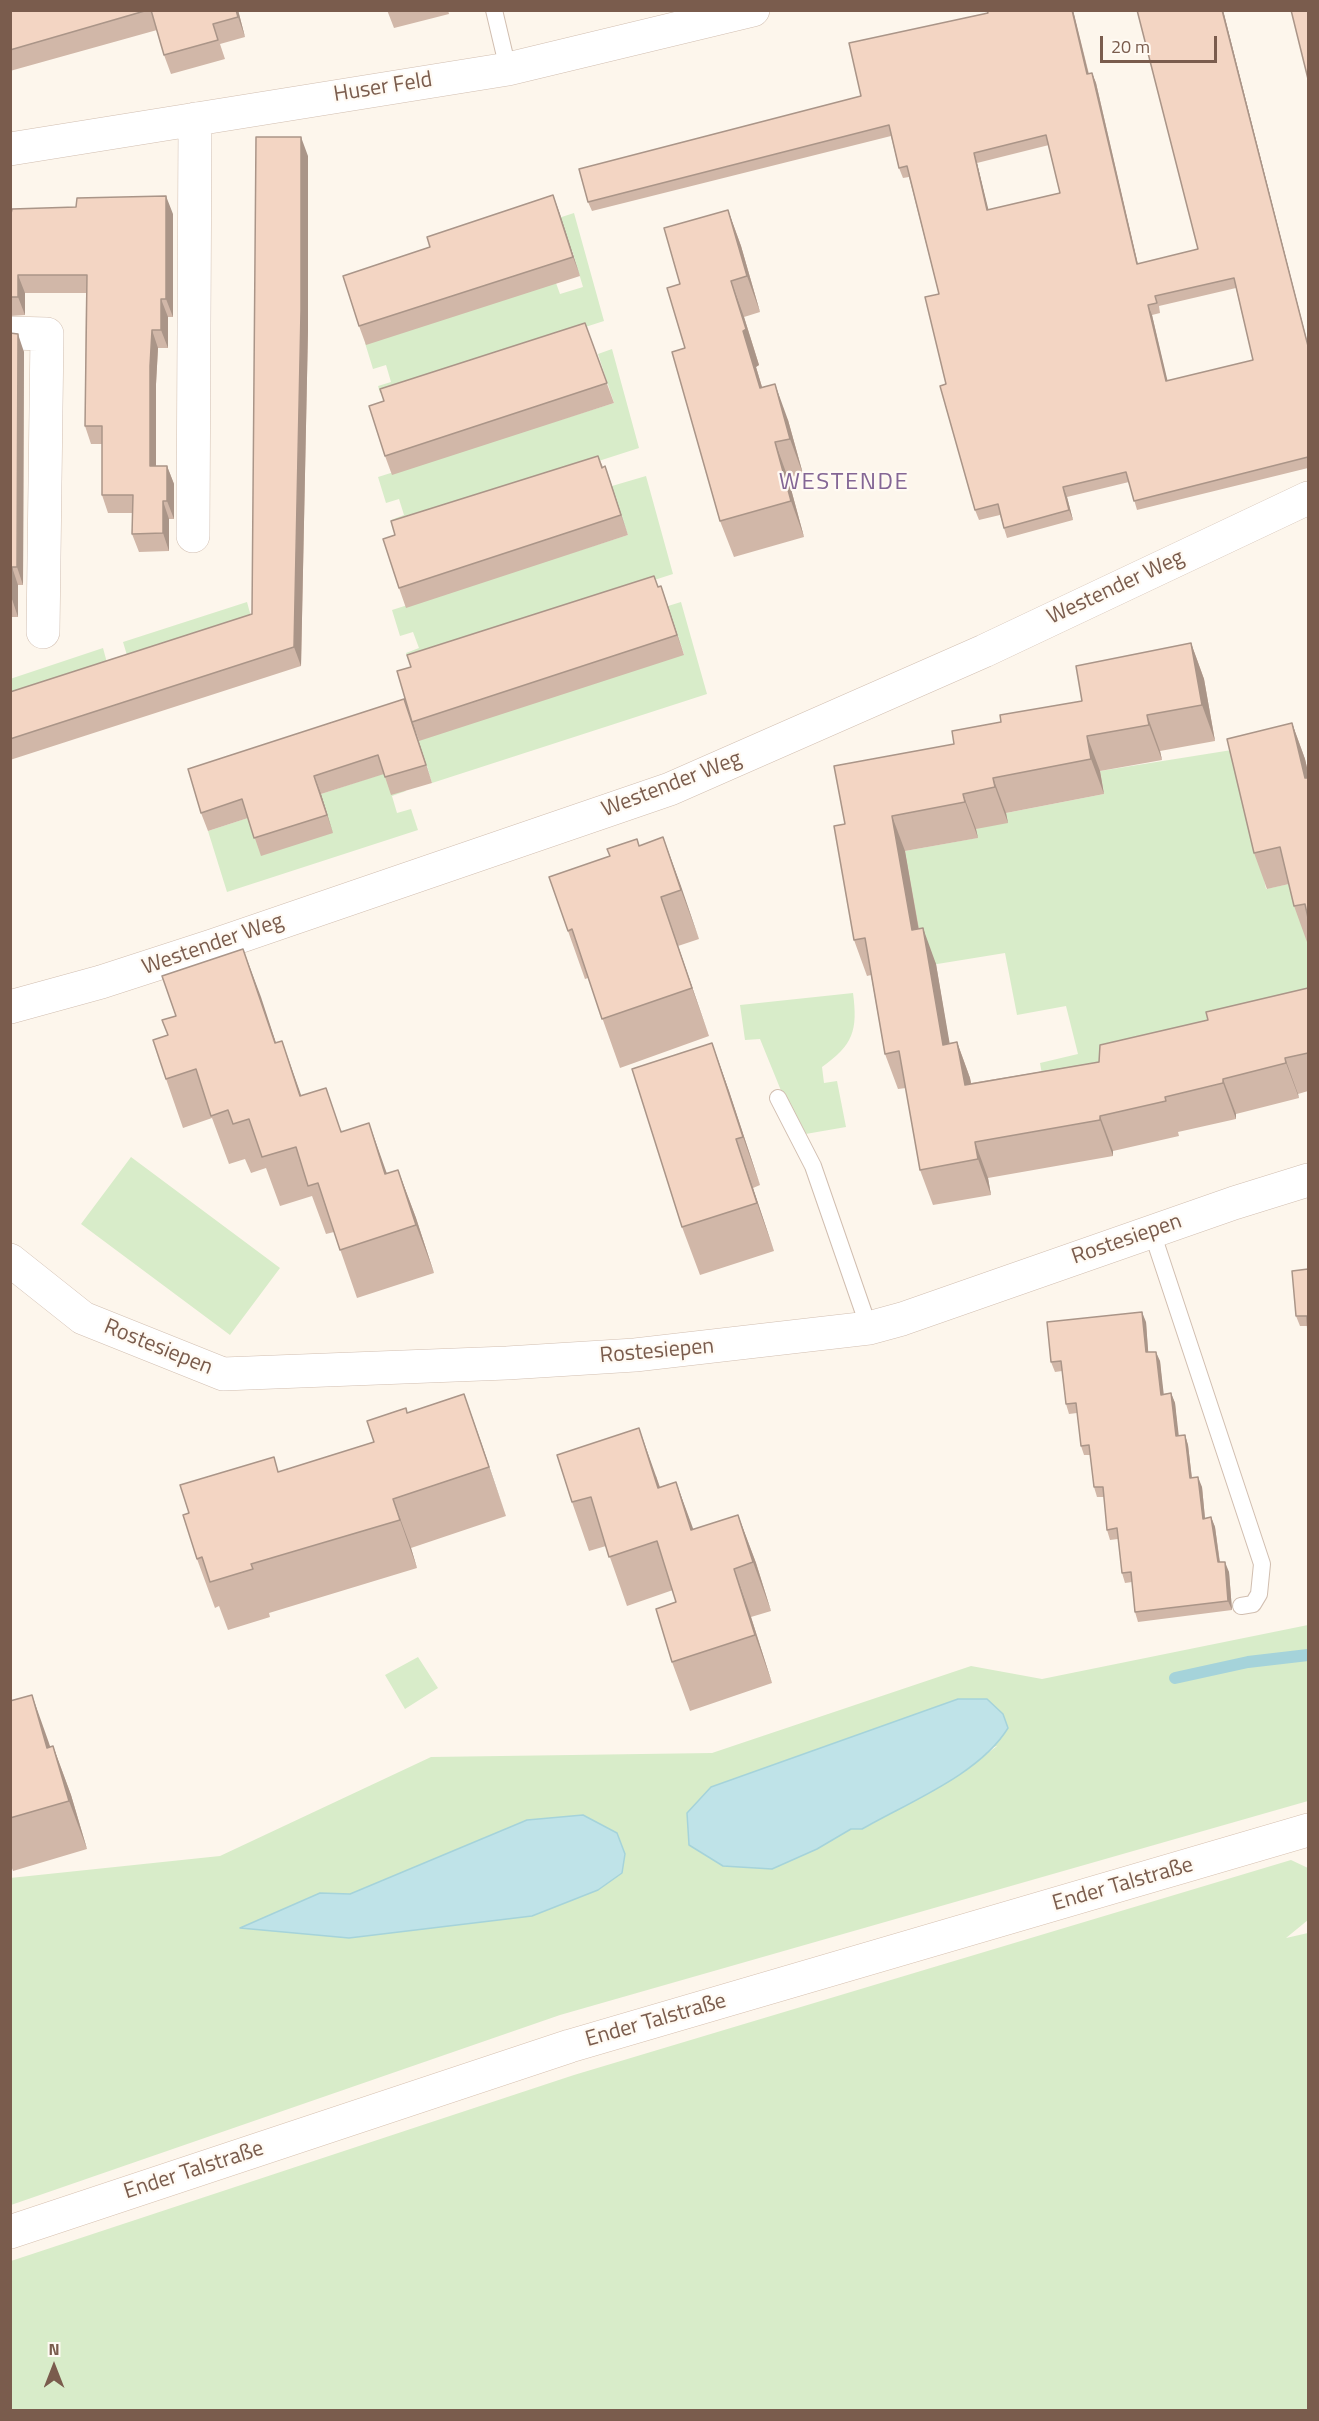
<!DOCTYPE html>
<html>
<head>
<meta charset="utf-8">
<style>
  body { margin:0 }
  #map { position:relative; width:1319px; height:2421px; overflow:hidden; background:#fdf6ec; font-family:"Titillium Web",sans-serif }
  canvas { display:block }
  .frame { position:absolute; inset:0; border:12px solid #7a5c4d; pointer-events:none }
  .north { position:absolute; left:24px; top:2337px; width:60px; height:60px; -webkit-text-stroke:4px #fffaf3; paint-order:stroke; rotate:0deg; font-size:16px; font-weight:700; line-height:24px; text-align:center; color:#7a5c4d }
  .north::after { content:''; display:block; margin:auto; width:21px; height:27px; background:#7a5c4d; clip-path:polygon(50% 0,100% 100%,50% 72%,0 100%) }
  .scale { position:absolute; left:1100px; top:36px; width:117px; height:27px; box-sizing:border-box; border:3px solid #7a5c4d; border-top:0; padding-left:8px; font-size:18px; line-height:21px; white-space:nowrap; color:#7a5c4d; -webkit-text-stroke:4px #fffaf3; paint-order:stroke }
</style>
</head>
<body>
<div id="map">
<canvas width="1319" height="2421"></canvas>
<div class="frame"></div>
<div class="north">N</div>
<div class="scale">20 m</div>
</div>
<script>
const context = document.querySelector('canvas').getContext('2d');
context.lineJoin = 'round';
function fillPath(path, color) { context.fillStyle = color; context.fill(path, 'evenodd'); }
function strokePath(path, color, width, dash) { context.strokeStyle = color; context.lineWidth = width; context.lineCap = dash ? 'butt' : 'round'; context.setLineDash(dash || []); context.stroke(path); }
function label(font, color, halo, rows, align = 'center') {
  context.font = font + ' "Titillium Web",sans-serif'; context.lineWidth = 4.5; context.setLineDash([]); context.textBaseline = 'middle'; context.strokeStyle = halo; context.fillStyle = color; for (const [text, x, y, turn = 0] of rows) {
    context.save(); context.translate(x, y); context.rotate((+turn || 0) * Math.PI / 180); context.textAlign = isNaN(turn) ? turn : align; if (halo) context.strokeText(text, 0, 0); context.fillText(text, 0, 0); context.restore();
  }
}
fillPath(new Path2D(`
  M 574,213 L 604,321 L 380,393 L 378,386 L 391,382 L 386,365 L 373,369 L 365,343 L 556,283 L 560,294 L 583,287 L 572,250 L 540,224 Z
  M 612,349 L 639,448 L 394,527 L 391,520 L 404,515 L 399,499 L 386,503 L 378,477 L 614,403 L 598,354 Z
  M 646,476 L 673,574 L 408,659 L 406,653 L 419,648 L 413,632 L 400,636 L 392,610 L 628,535 L 612,486 Z
  M 247,602 L 256,635 L 133,675 L 123,642 Z
  M 681,602 L 707,694 L 432,783 L 427,766 L 405,743 L 684,654 L 668,606 Z
  M 103,648 L 112,681 L 11,714 L 10,679 Z
  M 1238,749 L 1266,889 L 1293,883 L 1308,942 L 1308,1027 L 1048,1109 L 1040,1063 L 1078,1054 L 1066,1006 L 1017,1015 L 1005,953 L 925,966 L 905,851 L 977,838 L 976,829 L 1006,813 L 1104,794 L 1100,771 Z
  M 385,773 L 406,791 L 392,796 L 397,813 L 411,809 L 418,830 L 227,892 L 208,831 Z
  M 853,993 C 858,1031 853,1045 822,1067 L 824,1083 L 837,1081 L 846,1127 L 794,1136 L 782,1093 L 760,1039 L 745,1040 L 740,1005 Z
  M 131,1157 L 280,1268 L 230,1335 L 81,1224 Z
  M 1308,1625 L 1308,1801 L 560,2015 L 11,2205 L 10,1878 L 220,1856 L 431,1757 L 712,1753 L 971,1666 L 1042,1679 ZM 997,1746 L 964,1771 L 863,1829 L 851,1829 L 772,1869 L 723,1866 L 689,1845 ZM 320,1893 L 350,1894 L 242,1927 Z
  M 418,1657 L 438,1688 L 405,1709 L 385,1675 Z
  M 1291,1860 L 1308,1868 L 1308,1920 L 1286,1938 L 1308,1933 L 1308,2410 L 11,2410 L 11,2261 L 574,2075 Z`), '#d8ecc9');
const water = new Path2D(`
  M 958,1699 L 987,1699 L 1003,1714 L 1008,1728 C 980,1774 909,1802 862,1829 L 851,1829 L 817,1849 L 772,1869 L 723,1866 L 689,1845 L 687,1813 L 711,1787 Z
  M 583,1815 L 617,1833 L 625,1854 L 622,1873 L 598,1890 L 532,1916 L 349,1938 L 240,1928 L 320,1893 L 350,1894 L 527,1820 Z`);
fillPath(water, '#bfe3e8');
strokePath(water, '#a5d3da', 1.5);
strokePath(new Path2D(`
  M 1175,1678 L 1248,1662 L 1308,1655`), '#a5d3da', 12);
const lane = new Path2D(`
  M 494,10 L 508,69
  M 778,1098 L 813,1166 L 869,1328
  M 1152,1232 L 1262,1564 L 1259,1594 L 1253,1604 L 1241,1606`);
const street = new Path2D(`
  M 10,149 L 508,69 L 753,10
  M 10,333 L 47,334 L 43,632
  M 193,536 L 195,119
  M 10,1007 L 101,982 L 212,946 L 670,789 L 984,651 L 1308,498
  M 10,1260 L 83,1318 L 223,1374 L 507,1363 L 635,1355 L 869,1328 L 902,1319 L 1234,1203 L 1308,1180`);
const secondary = new Path2D(`
  M 10,2232 L 570,2046 L 1308,1830`);
strokePath(lane, '#d1beb0', 18);
strokePath(street, '#d1beb0', 34);
strokePath(secondary, '#d6c0b0', 34);
strokePath(lane, '#fff', 16);
strokePath(street, '#fff', 33);
strokePath(secondary, '#fff', 33);
fillPath(new Path2D(`
  M 10,10 L 238,10 L 245,37 L 220,44 L 225,59 L 171,74 L 164,55 L 157,30 L 10,71 Z
  M 387,10 L 448,10 L 449,14 L 394,28 Z
  M 987,10 L 1073,10 L 1089,74 L 1092,73 L 1096,83 L 1138,264 L 1198,249 L 1137,10 L 1223,10 L 1308,345 L 1308,468 L 1137,510 L 1129,482 L 1067,497 L 1073,520 L 1007,538 L 1000,515 L 979,520 L 975,510 L 946,384 L 939,294 L 909,177 L 903,178 L 899,168 L 891,136 L 592,211 L 588,202 L 861,96 L 988,13 ZM 1049,145 L 1060,193 L 988,210 L 977,163 ZM 1236,288 L 1253,360 L 1167,381 L 1152,315 L 1160,313 L 1159,306 Z
  M 308,156 L 308,330 L 301,666 L 10,760 L 10,692 L 252,614 Z
  M 553,195 L 580,276 L 366,345 L 359,326 L 430,247 Z
  M 728,210 L 741,246 L 760,312 L 744,317 L 759,365 L 756,367 L 762,387 L 788,420 L 803,474 L 788,478 L 804,537 L 734,557 L 720,521 L 685,348 L 680,284 Z
  M 173,214 L 173,317 L 168,317 L 168,348 L 158,348 L 156,384 L 156,466 L 167,466 L 174,484 L 174,519 L 169,519 L 169,551 L 139,552 L 132,534 L 133,513 L 108,513 L 102,495 L 102,444 L 91,444 L 85,426 L 86,293 L 25,293 L 25,315 L 10,316 L 10,218 Z
  M 585,323 L 614,403 L 392,475 L 385,456 L 384,401 Z
  M 10,333 L 24,352 L 23,585 L 18,585 L 18,617 L 10,617 Z
  M 598,456 L 603,467 L 605,466 L 628,535 L 406,608 L 399,588 L 395,535 Z
  M 658,587 L 668,606 L 684,655 L 419,741 L 414,727 L 432,783 L 391,795 L 384,774 L 321,794 L 333,833 L 261,856 L 248,818 L 208,831 L 201,813 L 404,699 Z
  M 1191,643 L 1204,679 L 1215,741 L 1160,751 L 1162,760 L 1100,771 L 1104,794 L 1006,813 L 1008,823 L 976,829 L 978,838 L 905,851 L 919,929 L 936,964 L 949,1043 L 957,1042 L 970,1078 L 971,1083 L 1099,1062 L 1208,1020 L 1308,988 L 1308,1091 L 1298,1094 L 1299,1098 L 1236,1114 L 1236,1119 L 1178,1132 L 1179,1136 L 1113,1151 L 1113,1156 L 988,1178 L 991,1195 L 933,1205 L 920,1170 L 906,1088 L 898,1089 L 885,1054 L 871,975 L 867,976 L 854,940 L 845,824 L 954,744 L 1001,722 L 1082,701 Z
  M 1292,723 L 1305,759 L 1308,772 L 1308,942 L 1307,942 L 1294,906 L 1289,884 L 1267,889 L 1254,853 Z
  M 663,837 L 699,939 L 678,946 L 709,1036 L 620,1068 L 588,978 L 585,979 L 568,931 L 610,856 L 637,839 L 639,846 Z
  M 243,949 L 276,1043 L 301,1096 L 342,1131 L 387,1173 L 398,1170 L 416,1218 L 434,1273 L 357,1298 L 334,1232 L 326,1234 L 312,1196 L 280,1206 L 266,1168 L 251,1173 L 245,1159 L 229,1164 L 212,1118 L 183,1128 L 166,1079 L 176,1016 Z
  M 712,1043 L 729,1091 L 760,1185 L 753,1188 L 774,1251 L 700,1275 L 682,1227 Z
  M 1308,1269 L 1308,1326 L 1300,1326 L 1296,1316 Z
  M 1146,1322 L 1148,1352 L 1160,1361 L 1163,1394 L 1171,1393 L 1175,1403 L 1178,1436 L 1185,1435 L 1188,1445 L 1192,1478 L 1202,1487 L 1205,1518 L 1211,1517 L 1215,1527 L 1220,1562 L 1229,1572 L 1232,1610 L 1138,1622 L 1135,1612 L 1132,1582 L 1125,1583 L 1122,1573 L 1118,1539 L 1110,1540 L 1107,1530 L 1104,1497 L 1097,1497 L 1094,1487 L 1090,1455 L 1084,1455 L 1081,1446 L 1077,1413 L 1069,1414 L 1066,1404 L 1062,1371 L 1055,1372 L 1051,1362 Z
  M 464,1394 L 506,1516 L 411,1548 L 417,1568 L 269,1613 L 270,1617 L 228,1630 L 219,1606 L 215,1608 L 197,1559 L 279,1472 L 374,1442 L 407,1413 Z
  M 656,1476 L 660,1487 L 676,1482 L 693,1530 L 738,1515 L 756,1563 L 771,1611 L 751,1617 L 772,1683 L 690,1711 L 672,1662 L 676,1602 L 673,1590 L 627,1606 L 606,1546 L 589,1551 L 572,1502 Z
  M 10,1701 L 51,1747 L 53,1746 L 71,1795 L 87,1849 L 13,1871 L 10,1863 Z`), '#d1b7a8');
fillPath(new Path2D(`
  M 236,10 L 238,10 L 245,37 L 238,17 Z
  M 1072,10 L 1073,10 L 1091,84 L 1087,74 Z
  M 1222,10 L 1223,10 L 1308,345 L 1308,348 Z
  M 1092,73 L 1096,83 L 1140,274 L 1137,264 Z
  M 301,137 L 308,156 L 308,330 L 301,666 L 294,647 Z
  M 974,153 L 977,163 L 991,220 L 987,210 Z
  M 553,195 L 560,214 L 580,276 L 573,257 Z
  M 166,196 L 173,214 L 173,317 L 166,299 Z
  M 728,210 L 741,246 L 760,312 L 747,276 Z
  M 18,275 L 25,293 L 25,315 L 18,297 Z
  M 731,281 L 744,317 L 759,365 L 756,367 L 773,424 L 760,388 L 743,331 Z
  M 161,299 L 168,317 L 168,348 L 161,330 Z
  M 1148,305 L 1152,315 L 1170,391 L 1166,381 Z
  M 152,330 L 158,348 L 156,384 L 156,484 L 150,466 L 150,366 Z
  M 18,334 L 24,352 L 23,585 L 17,567 Z
  M 775,384 L 788,420 L 803,474 L 790,439 Z
  M 775,442 L 788,478 L 804,537 L 791,501 Z
  M 167,466 L 174,484 L 174,519 L 167,501 Z
  M 605,466 L 612,486 L 628,535 L 621,515 Z
  M 1063,487 L 1067,497 L 1073,520 L 1069,510 Z
  M 163,501 L 169,519 L 169,551 L 163,533 Z
  M 12,567 L 18,585 L 18,617 L 12,599 Z
  M 661,586 L 668,606 L 684,655 L 677,635 Z
  M 1191,643 L 1204,679 L 1215,741 L 1202,705 Z
  M 404,699 L 411,717 L 432,783 Z
  M 1147,715 L 1160,751 L 1162,760 L 1149,725 Z
  M 1292,723 L 1305,759 L 1308,772 L 1308,787 L 1305,778 Z
  M 1087,736 L 1100,771 L 1104,794 L 1091,759 Z
  M 314,776 L 321,794 L 333,833 Z
  M 993,778 L 1006,813 L 1008,823 L 995,787 Z
  M 963,794 L 976,829 L 978,838 L 965,802 Z
  M 892,816 L 905,851 L 925,966 L 912,930 Z
  M 663,837 L 681,886 L 699,939 L 681,890 Z
  M 661,897 L 678,946 L 709,1036 L 692,988 Z
  M 923,928 L 936,964 L 956,1080 L 943,1045 Z
  M 243,949 L 261,997 L 292,1092 L 275,1043 Z
  M 282,1041 L 299,1089 L 318,1145 L 300,1096 Z
  M 957,1042 L 970,1078 L 978,1120 L 965,1085 Z
  M 712,1043 L 729,1091 L 760,1185 L 743,1137 Z
  M 1285,1058 L 1298,1094 L 1299,1098 L 1286,1063 Z
  M 1223,1079 L 1236,1114 L 1236,1119 L 1223,1083 Z
  M 1100,1116 L 1113,1151 L 1113,1156 L 1100,1120 Z
  M 369,1123 L 386,1171 L 403,1222 L 385,1174 Z
  M 736,1139 L 753,1188 L 774,1251 L 757,1203 Z
  M 975,1142 L 988,1178 L 991,1195 L 978,1159 Z
  M 398,1170 L 416,1218 L 434,1273 L 416,1225 Z
  M 1142,1312 L 1146,1322 L 1149,1362 L 1146,1352 Z
  M 1156,1352 L 1160,1361 L 1165,1405 L 1161,1395 Z
  M 1171,1393 L 1175,1403 L 1180,1446 L 1176,1436 Z
  M 464,1394 L 481,1442 L 506,1516 L 489,1467 Z
  M 639,1428 L 656,1476 L 676,1536 L 658,1488 Z
  M 1185,1435 L 1188,1445 L 1193,1488 L 1190,1478 Z
  M 1198,1477 L 1202,1487 L 1206,1529 L 1203,1519 Z
  M 676,1482 L 694,1531 L 691,1530 Z
  M 393,1499 L 411,1548 L 417,1568 L 400,1520 Z
  M 738,1515 L 756,1563 L 771,1611 L 753,1562 Z
  M 1211,1517 L 1215,1527 L 1221,1572 L 1218,1562 Z
  M 1225,1562 L 1229,1572 L 1232,1610 L 1228,1601 Z
  M 734,1569 L 751,1617 L 772,1683 L 755,1635 Z
  M 32,1695 L 49,1743 L 65,1797 L 47,1748 Z
  M 53,1746 L 71,1795 L 87,1849 L 69,1801 Z`), '#aa9588');
const building = new Path2D(`
  M 10,10 L 148,10 L 10,50 Z
  M 151,10 L 236,10 L 238,17 L 213,24 L 218,40 L 164,55 Z
  M 987,10 L 1072,10 L 1087,74 L 1092,73 L 1137,264 L 1198,249 L 1137,10 L 1222,10 L 1308,346 L 1308,457 L 1134,501 L 1126,472 L 1063,487 L 1069,510 L 1004,528 L 998,504 L 975,510 L 940,386 L 946,384 L 925,297 L 939,294 L 907,166 L 899,168 L 889,125 L 588,202 L 579,169 L 861,96 L 849,43 L 988,13 ZM 1046,135 L 1060,193 L 987,210 L 974,153 ZM 1234,278 L 1253,360 L 1166,381 L 1148,305 L 1157,303 L 1155,296 Z
  M 1291,10 L 1308,10 L 1308,79 Z
  M 256,137 L 301,137 L 301,311 L 294,647 L 10,739 L 10,692 L 252,614 Z
  M 553,195 L 573,257 L 359,326 L 343,276 L 430,247 L 427,237 Z
  M 166,196 L 166,299 L 161,299 L 161,330 L 152,330 L 150,366 L 150,466 L 167,466 L 167,501 L 163,501 L 163,533 L 132,534 L 133,495 L 102,495 L 102,426 L 85,426 L 87,275 L 18,275 L 18,297 L 10,297 L 10,218 L 12,209 L 76,207 L 77,198 Z
  M 728,210 L 747,276 L 731,281 L 746,329 L 743,331 L 760,388 L 775,384 L 790,439 L 775,442 L 791,501 L 720,521 L 672,352 L 685,348 L 667,288 L 680,284 L 664,228 Z
  M 585,323 L 607,383 L 385,456 L 369,406 L 384,401 L 380,389 Z
  M 10,333 L 18,334 L 17,567 L 12,567 L 12,599 L 10,599 Z
  M 598,456 L 602,468 L 605,466 L 621,515 L 399,588 L 383,539 L 395,535 L 391,521 Z
  M 654,576 L 658,587 L 661,586 L 677,635 L 412,722 L 397,671 L 411,667 L 407,655 Z
  M 1191,643 L 1202,705 L 1147,715 L 1149,725 L 1087,736 L 1091,759 L 993,778 L 995,787 L 963,794 L 965,802 L 892,816 L 912,930 L 923,928 L 943,1045 L 957,1042 L 965,1085 L 1099,1062 L 1100,1045 L 1208,1020 L 1206,1012 L 1308,988 L 1308,1053 L 1285,1058 L 1286,1063 L 1223,1079 L 1223,1083 L 1165,1097 L 1166,1101 L 1100,1116 L 1100,1120 L 975,1142 L 978,1159 L 920,1170 L 899,1051 L 885,1054 L 865,938 L 854,940 L 834,826 L 845,824 L 834,766 L 954,744 L 952,731 L 1001,722 L 1000,715 L 1082,701 L 1076,666 Z
  M 404,699 L 426,765 L 385,777 L 378,755 L 314,776 L 327,815 L 254,838 L 242,799 L 201,813 L 188,769 Z
  M 1292,723 L 1305,778 L 1308,778 L 1308,918 L 1305,904 L 1294,906 L 1280,847 L 1254,853 L 1227,739 Z
  M 663,837 L 681,890 L 661,897 L 692,988 L 602,1019 L 572,929 L 568,931 L 549,877 L 610,856 L 607,849 L 637,839 L 639,846 Z
  M 243,949 L 275,1043 L 282,1041 L 300,1096 L 326,1088 L 341,1132 L 369,1123 L 385,1174 L 398,1170 L 416,1225 L 340,1250 L 318,1183 L 308,1186 L 296,1147 L 262,1157 L 249,1119 L 233,1124 L 228,1110 L 211,1116 L 196,1069 L 166,1079 L 153,1040 L 168,1035 L 162,1020 L 176,1016 L 162,976 Z
  M 712,1043 L 743,1137 L 736,1139 L 757,1203 L 682,1227 L 632,1069 Z
  M 1308,1269 L 1308,1333 L 1307,1316 L 1296,1316 L 1292,1271 Z
  M 1142,1312 L 1146,1352 L 1156,1352 L 1161,1395 L 1171,1393 L 1176,1436 L 1185,1435 L 1190,1478 L 1198,1477 L 1203,1519 L 1211,1517 L 1218,1562 L 1225,1562 L 1228,1601 L 1135,1612 L 1131,1572 L 1122,1573 L 1117,1528 L 1107,1530 L 1103,1487 L 1094,1487 L 1089,1445 L 1081,1446 L 1076,1403 L 1066,1404 L 1061,1361 L 1051,1362 L 1047,1322 Z
  M 464,1394 L 489,1467 L 393,1499 L 400,1520 L 251,1564 L 253,1569 L 210,1582 L 202,1557 L 197,1559 L 183,1515 L 189,1513 L 180,1485 L 274,1457 L 278,1472 L 374,1442 L 367,1421 L 406,1408 L 407,1413 Z
  M 639,1428 L 658,1488 L 676,1482 L 691,1530 L 738,1515 L 753,1562 L 734,1569 L 755,1635 L 672,1662 L 656,1609 L 676,1602 L 657,1541 L 609,1557 L 591,1497 L 572,1502 L 557,1455 Z
  M 32,1695 L 47,1748 L 53,1746 L 69,1801 L 10,1818 L 10,1701 Z`);
fillPath(building, '#f3d5c3');
strokePath(building, '#aa9588', 1.5);
label('22px', '#7a5c4d', '#fffaf3', [
  ["Huser Feld",383,88,-9],
  ["Westender Weg",1116,588,-25],
  ["Westender Weg",672,785,-21],
  ["Westender Weg",213,945,-19],
  ["Rostesiepen",1127,1240,-19],
  ["Rostesiepen",158,1348,22],
  ["Rostesiepen",657,1352,-5],
  ["Ender Talstraße",1123,1885,-16],
  ["Ender Talstraße",656,2021,-16],
  ["Ender Talstraße",194,2171,-18]
]);
context.letterSpacing = '1.5px';
label('24px', '#846695', '#fffaf3', [
  ["WESTENDE",844,483]
]);
context.letterSpacing = '0px';
</script>
</body>
</html>
